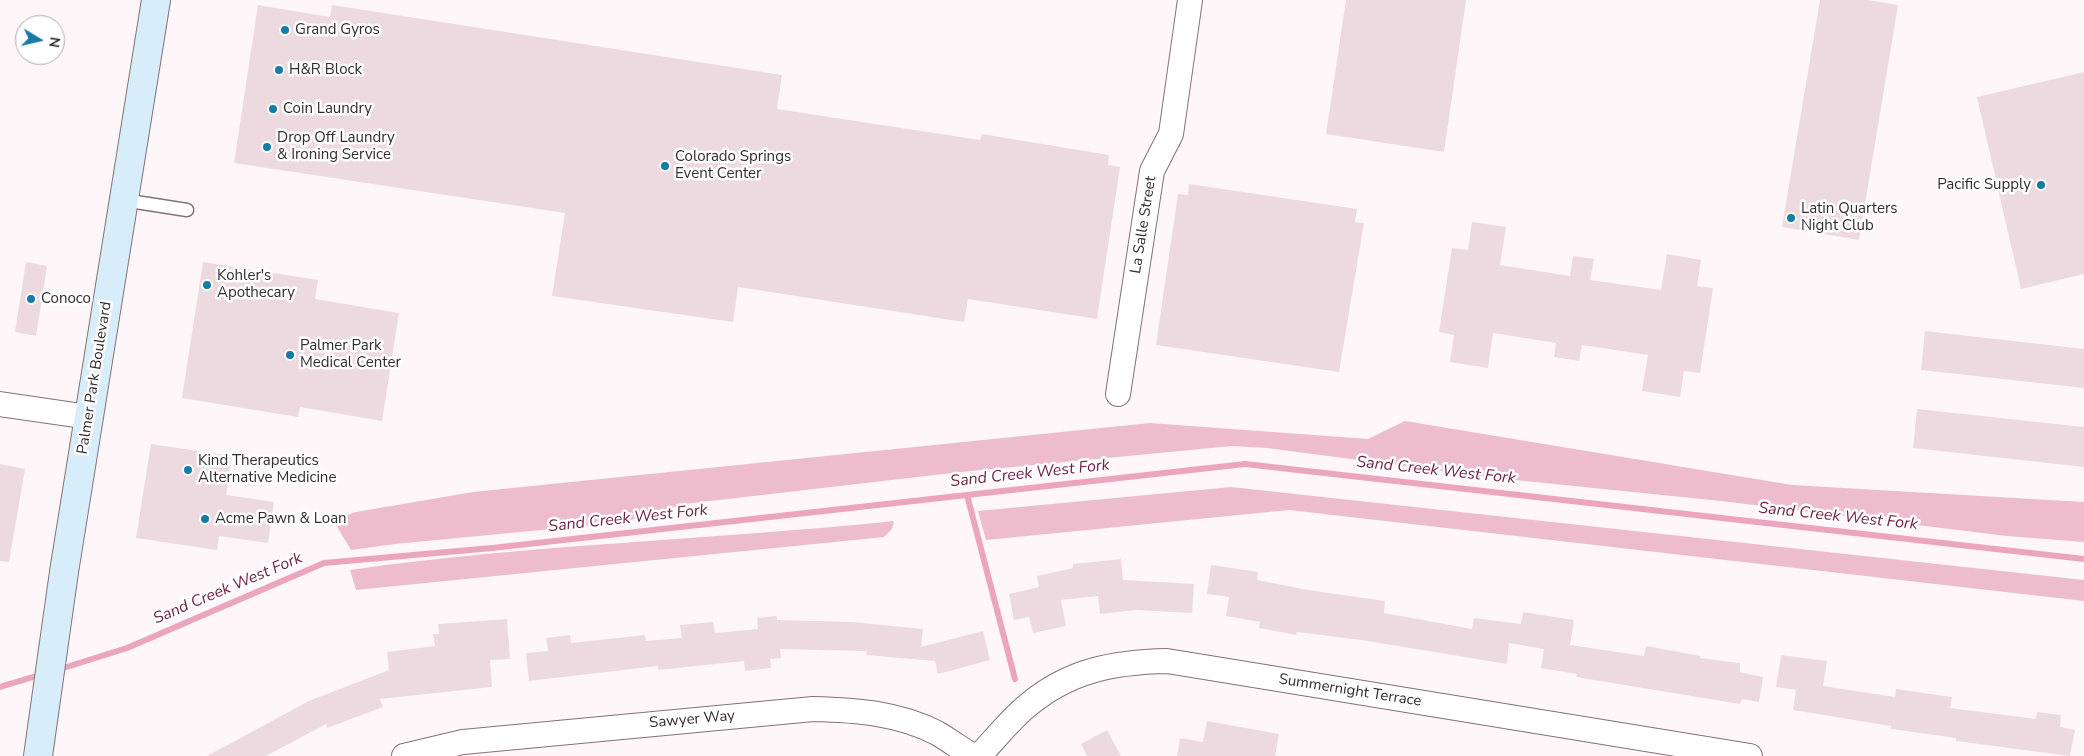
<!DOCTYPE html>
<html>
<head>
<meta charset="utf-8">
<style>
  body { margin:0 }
  #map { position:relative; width:2084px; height:756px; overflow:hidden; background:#fef6f8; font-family:"Nunito Sans",sans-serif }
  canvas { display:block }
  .north { position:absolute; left:15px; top:15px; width:50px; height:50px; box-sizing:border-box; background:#fff; border:1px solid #adabab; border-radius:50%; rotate:99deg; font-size:14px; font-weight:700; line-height:20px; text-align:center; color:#332c2e }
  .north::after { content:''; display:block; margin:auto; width:18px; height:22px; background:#167ba6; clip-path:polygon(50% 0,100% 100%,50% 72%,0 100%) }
</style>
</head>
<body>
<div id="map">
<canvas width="2084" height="756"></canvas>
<div class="north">N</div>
</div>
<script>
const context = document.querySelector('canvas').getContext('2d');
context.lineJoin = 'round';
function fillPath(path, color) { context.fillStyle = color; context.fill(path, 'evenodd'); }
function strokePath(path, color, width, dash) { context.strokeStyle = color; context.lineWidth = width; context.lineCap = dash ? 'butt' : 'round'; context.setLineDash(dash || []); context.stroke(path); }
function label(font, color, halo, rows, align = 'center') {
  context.font = font + ' "Nunito Sans",sans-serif'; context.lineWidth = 5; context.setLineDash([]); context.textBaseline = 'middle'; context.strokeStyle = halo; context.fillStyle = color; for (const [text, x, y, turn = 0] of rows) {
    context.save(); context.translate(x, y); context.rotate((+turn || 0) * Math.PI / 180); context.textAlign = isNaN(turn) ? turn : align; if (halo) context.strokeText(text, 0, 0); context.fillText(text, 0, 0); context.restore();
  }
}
fillPath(new Path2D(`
  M 1405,421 L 1792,485 L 2084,502 L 2084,542 L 2007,536 L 1721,501 L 1496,478 L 1267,448 L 1232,446 L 961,472 L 684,504 L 624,522 L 395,544 L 351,550 L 333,520 L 356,512 L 473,492 L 1150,423 L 1368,439 Z
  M 1231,487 L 2084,580 L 2084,601 L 1289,510 L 986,540 L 978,511 Z
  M 894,521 L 892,529 L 884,537 L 356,590 L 350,570 C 530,544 713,540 894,521 Z`), '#edbdcd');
strokePath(new Path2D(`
  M 967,495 L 1015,679
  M 57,670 L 127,648 L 324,563 L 492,548 L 1245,464 L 2084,559
  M 0,687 L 43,674`), '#eba5bd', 6);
fillPath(new Path2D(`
  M 1346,0 L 1466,0 L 1444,152 L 1326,134 Z
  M 1820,0 L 1868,0 L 1898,5 L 1859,240 L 1782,227 Z
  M 258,5 L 330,17 L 332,5 L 782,75 L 777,109 L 980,140 L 982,134 L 1109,155 L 1108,165 L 1120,167 L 1097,319 L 968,299 L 964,322 L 738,287 L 733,322 L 552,296 L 565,213 L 234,163 Z
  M 2084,72 L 2084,274 L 2021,289 L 1977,97 Z
  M 1189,184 L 1357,209 L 1355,222 L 1364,223 L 1339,372 L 1156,345 L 1178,194 L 1188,195 Z
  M 1472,222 L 1506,227 L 1500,265 L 1570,276 L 1573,256 L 1594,259 L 1590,280 L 1661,290 L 1667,254 L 1701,260 L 1697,286 L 1713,288 L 1700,373 L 1684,371 L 1680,397 L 1642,391 L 1648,355 L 1582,345 L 1579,361 L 1554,357 L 1556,343 L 1493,333 L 1488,368 L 1450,362 L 1454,335 L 1439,332 L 1452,248 L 1468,250 Z
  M 26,262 L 47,266 L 36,336 L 15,332 Z
  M 203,262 L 318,280 L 315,299 L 399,313 L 382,421 L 300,407 L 298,417 L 182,398 Z
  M 1925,331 L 2084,349 L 2084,388 L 1921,370 Z
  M 1917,409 L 2084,427 L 2084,467 L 1913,448 Z
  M 151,444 L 232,456 L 226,495 L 274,502 L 268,543 L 219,536 L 217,550 L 136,538 Z
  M 0,464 L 25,469 L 9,562 L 0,561 Z
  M 1121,559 L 1123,580 L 1194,584 L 1192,613 L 1136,610 L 1100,614 L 1098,596 L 1061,600 L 1066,626 L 1033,633 L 1029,617 L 1014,620 L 1009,594 L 1039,587 L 1037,576 L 1073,568 L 1073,564 Z
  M 1211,565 L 1258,572 L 1257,580 L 1308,590 L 1385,601 L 1384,613 L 1472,629 L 1474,618 L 1521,624 L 1523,612 L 1574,620 L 1570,645 L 1644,656 L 1646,646 L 1700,656 L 1700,658 L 1740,663 L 1740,672 L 1763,677 L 1759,702 L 1742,699 L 1740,704 L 1576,677 L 1577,674 L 1541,668 L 1544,649 L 1509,643 L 1507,664 L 1361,640 L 1297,632 L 1296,635 L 1259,628 L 1260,622 L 1226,616 L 1229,597 L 1207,594 Z
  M 777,616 L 777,620 L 853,622 L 923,629 L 921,647 L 983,631 L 990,660 L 938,674 L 935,661 L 866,655 L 867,651 L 780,649 L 781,658 L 770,659 L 771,668 L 745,671 L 744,661 L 658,670 L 658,666 L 529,681 L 526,653 L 548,651 L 546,638 L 570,635 L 571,643 L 645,635 L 646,641 L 682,638 L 680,625 L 713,622 L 715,633 L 758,629 L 757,618 Z
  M 507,619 L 510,659 L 490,660 L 492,687 L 380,699 L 383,707 L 327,728 L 326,724 L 266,756 L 207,756 L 309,701 L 389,670 L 387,652 L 435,646 L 433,634 L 439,634 L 438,624 Z
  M 1781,655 L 1827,661 L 1823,686 L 1895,697 L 1896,689 L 1952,697 L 1950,708 L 2036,719 L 2037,712 L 2061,715 L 2060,727 L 2075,730 L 2070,756 L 1956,741 L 1956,738 L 1891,729 L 1891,726 L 1793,710 L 1796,690 L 1776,687 Z
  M 1207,721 L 1279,734 L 1275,756 L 1177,756 L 1180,738 L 1203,742 Z
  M 1107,730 L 1121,756 L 1087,756 L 1081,744 Z`), '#eddae0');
const lane = new Path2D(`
  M 123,200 L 187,210`);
const street = new Path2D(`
  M 1118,394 L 1152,171 L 1171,134 L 1190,0
  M 0,404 L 89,417
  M 404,756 L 463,742 L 813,709 C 856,710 898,713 937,733 C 949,740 961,749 973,756
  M 979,756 C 995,739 1010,720 1027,706 C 1069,670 1115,662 1167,661 L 1750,756`);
const secondary = new Path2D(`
  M 38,756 L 64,572 L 156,0`);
strokePath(lane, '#827277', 15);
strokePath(street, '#827277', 26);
strokePath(secondary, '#827277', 30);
strokePath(lane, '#fff', 12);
strokePath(street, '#fff', 24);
strokePath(secondary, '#d7edf9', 28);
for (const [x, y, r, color] of [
  [285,30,5,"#167ba6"],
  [279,70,5,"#167ba6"],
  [273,109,5,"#167ba6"],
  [267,147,5,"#167ba6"],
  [665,166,5,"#167ba6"],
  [2041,185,5,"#167ba6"],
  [1791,218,5,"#167ba6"],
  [207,285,5,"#167ba6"],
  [31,299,5,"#167ba6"],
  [290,355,5,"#167ba6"],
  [188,470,5,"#167ba6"],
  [205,519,5,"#167ba6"]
]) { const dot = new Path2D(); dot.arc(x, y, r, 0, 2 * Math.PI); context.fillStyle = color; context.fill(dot); strokePath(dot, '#fff', 2); }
label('15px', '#332c2e', '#fff', [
  ["Grand Gyros",295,30],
  ["H&R Block",289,70],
  ["Coin Laundry",283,109],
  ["Drop Off Laundry",277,138],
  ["& Ironing Service",277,155],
  ["Colorado Springs",675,157],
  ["Event Center",675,174],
  ["Pacific Supply",2031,185,"right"],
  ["Latin Quarters",1801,209],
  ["Night Club",1801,226],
  ["Kohler's",217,276],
  ["Apothecary",217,293],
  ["Conoco",41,299],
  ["Palmer Park",300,346],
  ["Medical Center",300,363],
  ["Kind Therapeutics",198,461],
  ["Alternative Medicine",198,478],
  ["Acme Pawn & Loan",215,519]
], 'left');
label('15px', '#332c2e', '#fff', [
  ["La Salle Street",1144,225,-81],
  ["Palmer Park Boulevard",95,378,-81],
  ["Summernight Terrace",1350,691,9],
  ["Sawyer Way",692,720,-5]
]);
label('italic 16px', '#6f1f43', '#fff', [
  ["Sand Creek West Fork",1436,471,6],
  ["Sand Creek West Fork",1030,474,-6],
  ["Sand Creek West Fork",1838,517,6],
  ["Sand Creek West Fork",628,519,-6],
  ["Sand Creek West Fork",228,589,-23]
]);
</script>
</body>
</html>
